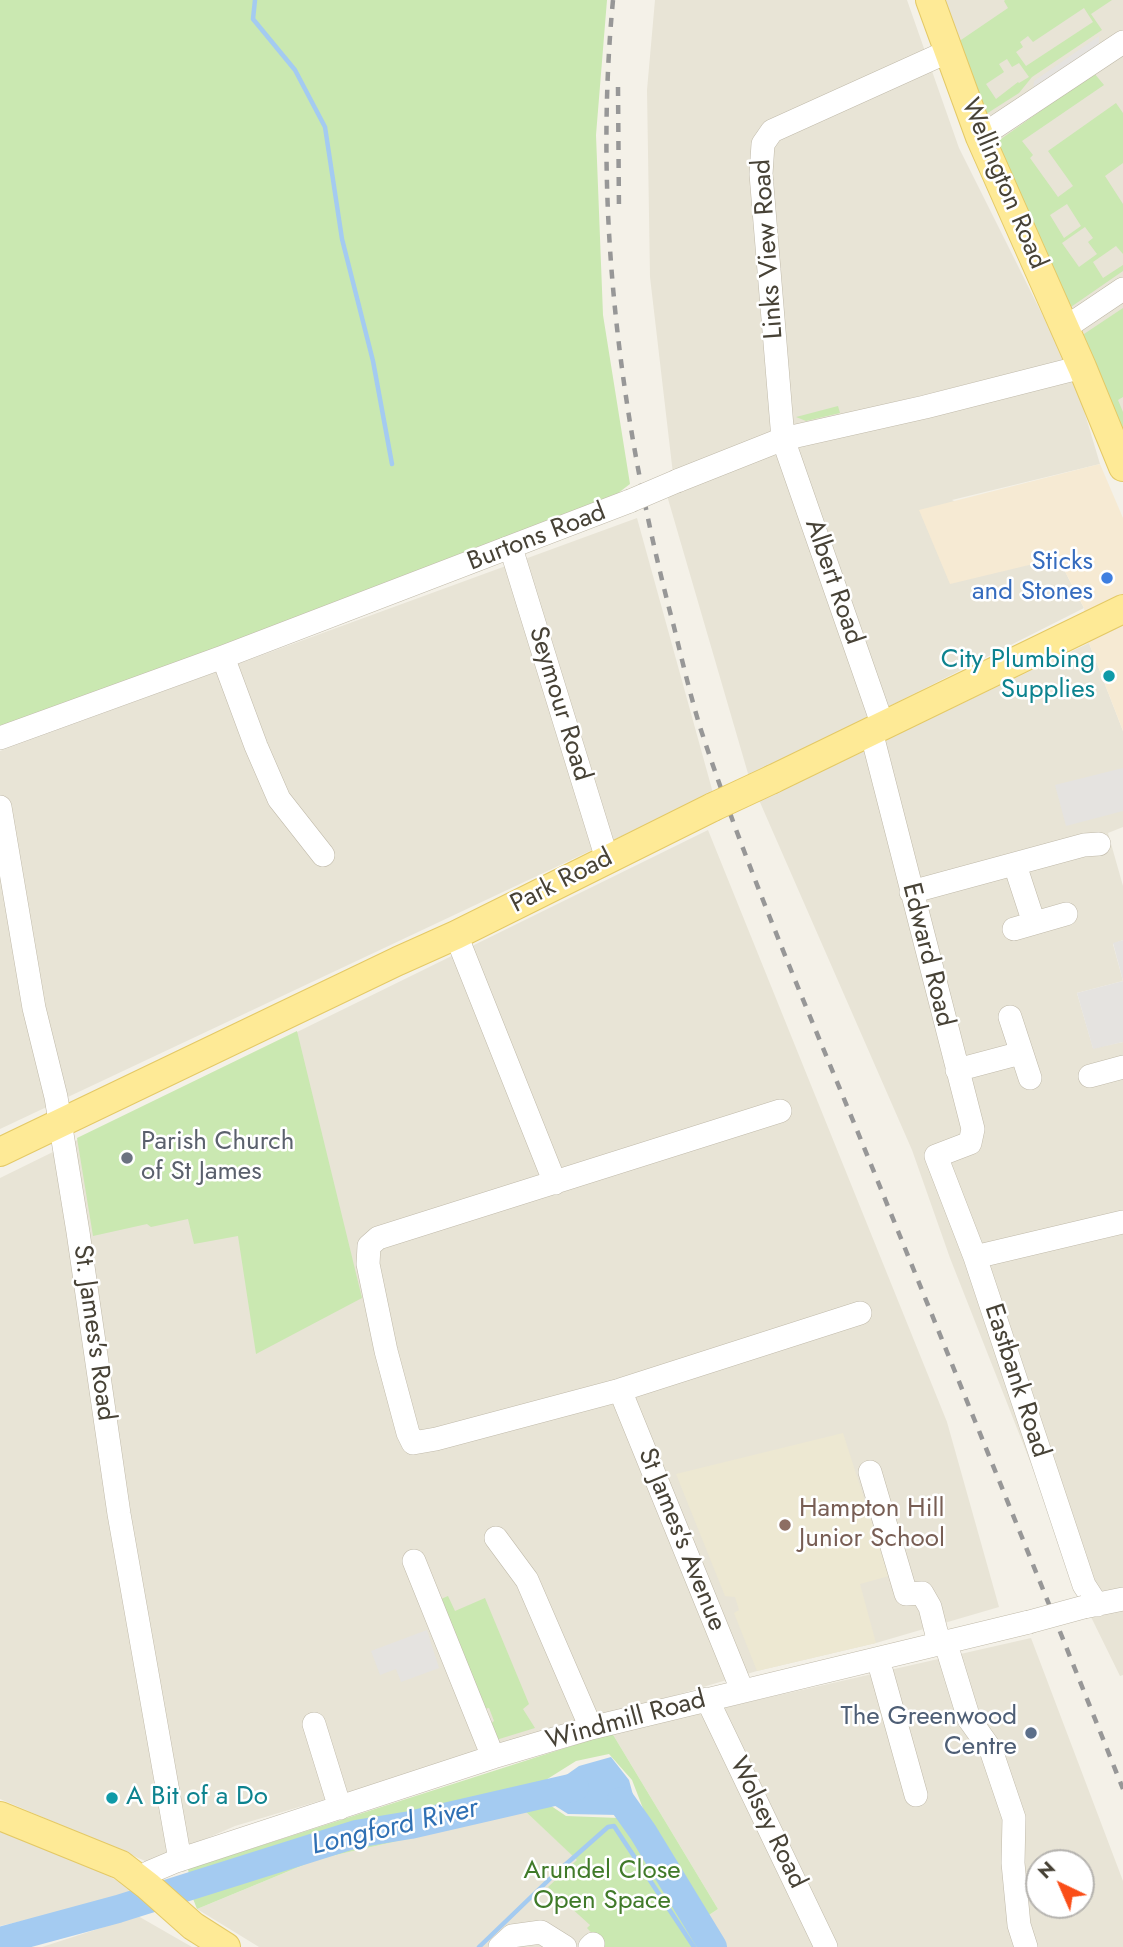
<!DOCTYPE html>
<html>
<head>
<meta charset="utf-8">
<style>
  body { margin:0 }
  #map { position:relative; width:1123px; height:1947px; overflow:hidden; background:#f4f1e8; font-family:Jost,sans-serif }
  canvas { display:block }
  .north { position:absolute; left:1025px; top:1849px; width:70px; height:70px; box-sizing:border-box; background:#fff; border:2px solid #b5b3af; border-radius:50%; rotate:316deg; font-size:19px; font-weight:700; line-height:28px; text-align:center; color:#474236 }
  .north::after { content:''; display:block; margin:auto; width:24px; height:32px; background:#fa4e18; clip-path:polygon(50% 0,100% 100%,50% 72%,0 100%) }
</style>
</head>
<body>
<div id="map">
<canvas width="1123" height="1947"></canvas>
<div class="north">N</div>
</div>
<script>
const context = document.querySelector('canvas').getContext('2d');
context.lineJoin = 'round';
function fillPath(path, color) { context.fillStyle = color; context.fill(path, 'evenodd'); }
function strokePath(path, color, width, dash) { context.strokeStyle = color; context.lineWidth = width; context.lineCap = dash ? 'butt' : 'round'; context.setLineDash(dash || []); context.stroke(path); }
function label(font, color, halo, rows, align = 'center') {
  context.font = font + ' Jost,sans-serif'; context.lineWidth = 5; context.setLineDash([]); context.textBaseline = 'middle'; context.strokeStyle = halo; context.fillStyle = color; for (const [text, x, y, turn = 0] of rows) {
    context.save(); context.translate(x, y); context.rotate((+turn || 0) * Math.PI / 180); context.textAlign = isNaN(turn) ? turn : align; if (halo) context.strokeText(text, 0, 0); context.fillText(text, 0, 0); context.restore();
  }
}
fillPath(new Path2D(`
  M 655,0 L 907,0 L 959,148 L 1065,360 L 805,424 L 673,474 L 650,277 L 647,90 Z
  M 943,0 L 1123,0 L 1123,430 L 994,144 Z
  M 1074,377 L 1100,464 L 952,500 L 1058,558 L 1084,608 L 749,777 L 666,492 L 786,444 Z
  M 637,518 L 713,793 L 0,1129 L 0,751 Z
  M 1089,643 L 1123,731 L 1123,827 L 1108,833 L 1123,886 L 1123,940 L 1113,944 L 1123,981 L 1077,993 L 1093,1048 L 1123,1042 L 1123,1675 L 1120,1676 L 1092,1619 L 950,1258 L 912,1150 L 759,800 Z
  M 708,830 L 947,1422 L 999,1607 L 876,1643 L 757,1671 L 235,1826 L 150,1863 L 0,1799 L 0,1178 Z
  M 1031,1638 L 1123,1881 L 1123,1947 L 703,1947 L 706,1917 L 718,1909 L 612,1733 ZM 1039,1863 L 1081,1863 L 1081,1905 L 1039,1905 Z
  M 526,1812 L 578,1860 L 590,1925 L 588,1928 L 605,1947 L 259,1947 L 197,1909 L 318,1859 Z
  M 0,1831 L 90,1866 L 131,1888 L 136,1895 L 0,1926 Z
  M 138,1916 L 192,1947 L 42,1947 Z`), '#e8e4d6');
fillPath(new Path2D(`
  M 1100,464 L 1123,518 L 1123,731 L 1089,643 L 1084,608 L 1058,558 L 950,584 L 919,510 Z`), '#f6ead3');
fillPath(new Path2D(`
  M 843,1433 L 889,1576 L 860,1584 L 876,1643 L 757,1671 L 734,1613 L 739,1610 L 735,1597 L 725,1596 L 676,1474 Z`), '#ede8d2');
fillPath(new Path2D(`
  M 0,0 L 607,0 L 596,135 L 603,315 L 630,484 L 609,500 L 555,526 L 0,728 Z
  M 1005,0 L 1112,0 L 1091,14 L 1102,30 L 1032,77 L 1019,93 L 983,116 L 958,42 L 1008,8 L 1004,1 ZM 1084,8 L 1093,22 L 1026,66 L 1016,52 L 1023,47 L 1020,42 L 1028,36 L 1033,42 ZM 1007,59 L 1012,67 L 1019,63 L 1029,77 L 1019,83 L 1018,82 L 996,99 L 986,84 L 1004,72 L 999,64 Z
  M 1094,73 L 1104,85 L 1022,141 L 1033,155 L 1030,158 L 1058,197 L 1073,186 L 1048,151 L 1116,103 L 1123,113 L 1123,163 L 1105,176 L 1123,204 L 1123,254 L 1116,246 L 1093,262 L 1103,278 L 1123,265 L 1123,271 L 1068,309 L 994,144 ZM 1067,204 L 1081,226 L 1064,238 L 1050,215 ZM 1085,227 L 1093,238 L 1088,242 L 1097,254 L 1079,267 L 1062,243 Z
  M 1123,308 L 1123,397 L 1118,400 L 1123,412 L 1123,430 L 1081,336 Z
  M 838,406 L 840,413 L 806,421 L 796,417 Z
  M 297,1031 L 362,1298 L 256,1354 L 238,1236 L 194,1244 L 188,1219 L 151,1227 L 147,1224 L 93,1236 L 77,1138 Z
  M 448,1596 L 455,1611 L 485,1598 L 529,1704 L 523,1709 L 535,1728 L 496,1740 L 490,1724 L 494,1721 L 489,1708 L 484,1709 L 441,1599 Z
  M 612,1733 L 718,1909 L 706,1917 L 644,1811 L 632,1780 L 609,1754 L 576,1761 L 541,1783 L 352,1829 L 190,1880 L 188,1869 Z
  M 538,1797 L 566,1816 L 619,1818 L 646,1832 L 708,1947 L 605,1947 L 587,1928 L 590,1925 L 548,1887 L 577,1860 L 526,1812 L 318,1859 L 197,1909 L 190,1891 L 301,1854 L 357,1838 Z`), '#cae8b1');
fillPath(new Path2D(`
  M 1099,36 L 1099,48 L 1032,97 L 1034,81 Z
  M 1123,768 L 1123,811 L 1066,826 L 1055,785 Z
  M 1123,940 L 1123,1042 L 1093,1049 L 1077,993 L 1123,981 L 1113,943 Z
  M 427,1630 L 439,1668 L 401,1682 L 396,1669 L 380,1675 L 371,1651 Z`), '#e5e3e0');
fillPath(new Path2D(`
  M 611,1757 L 629,1780 L 643,1832 L 619,1815 L 568,1814 L 538,1795 L 579,1766 Z`), '#a4cbf1');
strokePath(new Path2D(`
  M 255,0 L 253,19 L 295,70 L 325,127 L 342,239 L 373,361 L 392,464
  M 479,1947 L 556,1873 L 608,1827 L 614,1826 L 694,1947`), '#a4cbf1', 4.5);
strokePath(new Path2D(`
  M 621,1801 L 643,1832 L 713,1947
  M 0,1941 L 118,1909 L 356,1834 L 410,1825 L 575,1787`), '#a4cbf1', 28);
const minor = new Path2D(`
  M 980,137 L 1123,42
  M 1065,328 L 1123,289
  M 677,481 L 783,439 L 925,407 L 1082,367
  M 511,548 L 607,859
  M 223,657 L 256,746 L 279,799 L 323,855
  M 883,726 L 783,439 L 761,174 L 763,144 L 772,131 L 949,51
  M 871,731 L 973,1129 L 970,1143 L 936,1156 L 975,1257 L 1084,1585 L 1097,1605
  M 0,738 L 223,657 L 630,501
  M 0,807 L 34,1008 L 56,1097 L 78,1232 L 119,1514 L 180,1860
  M 1015,865 L 1034,923
  M 911,892 L 1084,845 L 1099,844
  M 1014,929 L 1066,914
  M 456,935 L 555,1183
  M 1010,1017 L 1030,1078
  M 957,1070 L 1021,1053
  M 1090,1076 L 1123,1067
  M 780,1111 L 378,1238 L 369,1246 L 368,1264 L 386,1351 L 408,1433 L 413,1443 L 436,1439 L 620,1390 L 860,1313
  M 975,1257 L 1123,1222
  M 620,1390 L 742,1690
  M 870,1472 L 906,1594 L 922,1593 L 930,1607 L 939,1643
  M 496,1538 L 527,1580 L 591,1728
  M 414,1561 L 493,1757
  M 1084,1607 L 1123,1599
  M 945,1641 L 969,1719 L 991,1750 L 1014,1818 L 1013,1863 L 1019,1925 L 1026,1947
  M 878,1659 L 916,1795
  M 707,1699 L 826,1947
  M 314,1724 L 340,1808
  M 140,1879 L 150,1872 L 176,1861 L 493,1757 L 591,1728 L 1029,1622
  M 500,1947 L 512,1936 L 541,1932 L 565,1947
  M 590,1947 L 593,1944`);
const major = new Path2D(`
  M 930,0 L 980,137 L 1082,367 L 1123,467
  M 773,779 L 1123,609
  M 0,1152 L 398,961 L 456,935 L 713,807
  M 0,1816 L 121,1865 L 148,1886 L 193,1926 L 226,1947`);
strokePath(minor, '#c0baaa', 24);
strokePath(major, '#e4c966', 30);
strokePath(minor, '#fff', 23);
strokePath(major, '#feea96', 28);
strokePath(new Path2D(`
  M 613,0 C 593,210 620,424 674,627 C 682,660 690,694 700,727 C 749,876 813,1022 872,1167 C 956,1374 1040,1581 1123,1789
  M 618,87 L 619,213`), '#979797', 4.5, [9, 9]);
const minorBridge = new Path2D(`
  M 630,501 L 677,481
  M 1029,1622 L 1084,1607`);
const majorBridge = new Path2D(`
  M 713,807 L 773,779`);
strokePath(minorBridge, '#c0baaa', 24, []);
strokePath(majorBridge, '#e4c966', 30, []);
strokePath(minorBridge, '#fff', 23);
strokePath(majorBridge, '#feea96', 28);
for (const [x, y, r, color] of [
  [1107,578,7,"#3f7fe0"],
  [1109,676,7,"#0f9aa8"],
  [127,1158,7,"#6b7280"],
  [785,1525,7,"#8d6e63"],
  [1031,1733,7,"#5c6f8a"],
  [112,1798,7,"#0f9aa8"]
]) { const dot = new Path2D(); dot.arc(x, y, r, 0, 2 * Math.PI); context.fillStyle = color; context.fill(dot); strokePath(dot, '#fff', 2.5); }
label('26px', '#474236', '#fff', [
  ["Wellington Road",1003,184,67],
  ["Links View Road",769,249,-94],
  ["Burtons Road",537,538,-21],
  ["Albert Road",833,582,71],
  ["Seymour Road",559,704,73],
  ["Park Road",562,882,-27],
  ["Edward Road",927,955,76],
  ["St. James's Road",93,1333,82],
  ["Eastbank Road",1016,1381,72],
  ["St James's Avenue",681,1540,68],
  ["Windmill Road",626,1721,-15],
  ["Wolsey Road",767,1823,64]
]);
label('26px', '#366cbe', '#fff', [
  ["Sticks",1093,563],
  ["and Stones",1093,593]
], 'right');
label('26px', '#0d838f', '#fff', [
  ["City Plumbing",1095,661],
  ["Supplies",1095,691],
  ["A Bit of a Do",126,1798,"left"]
], 'right');
label('26px', '#5b616d', '#fff', [
  ["Parish Church",141,1143],
  ["of St James",141,1173]
], 'left');
label('26px', '#785e54', '#fff', [
  ["Hampton Hill",799,1510],
  ["Junior School",799,1540]
], 'left');
label('26px', '#4e5e75', '#fff', [
  ["The Greenwood",1017,1718],
  ["Centre",1017,1748]
], 'right');
label('26px', '#407a29', '#fff', [
  ["Arundel Close",602,1872],
  ["Open Space",602,1902]
]);
label('italic 28px', '#2f70b4', '#fff', [
  ["Longford River",395,1828,-13]
]);
</script>
</body>
</html>
